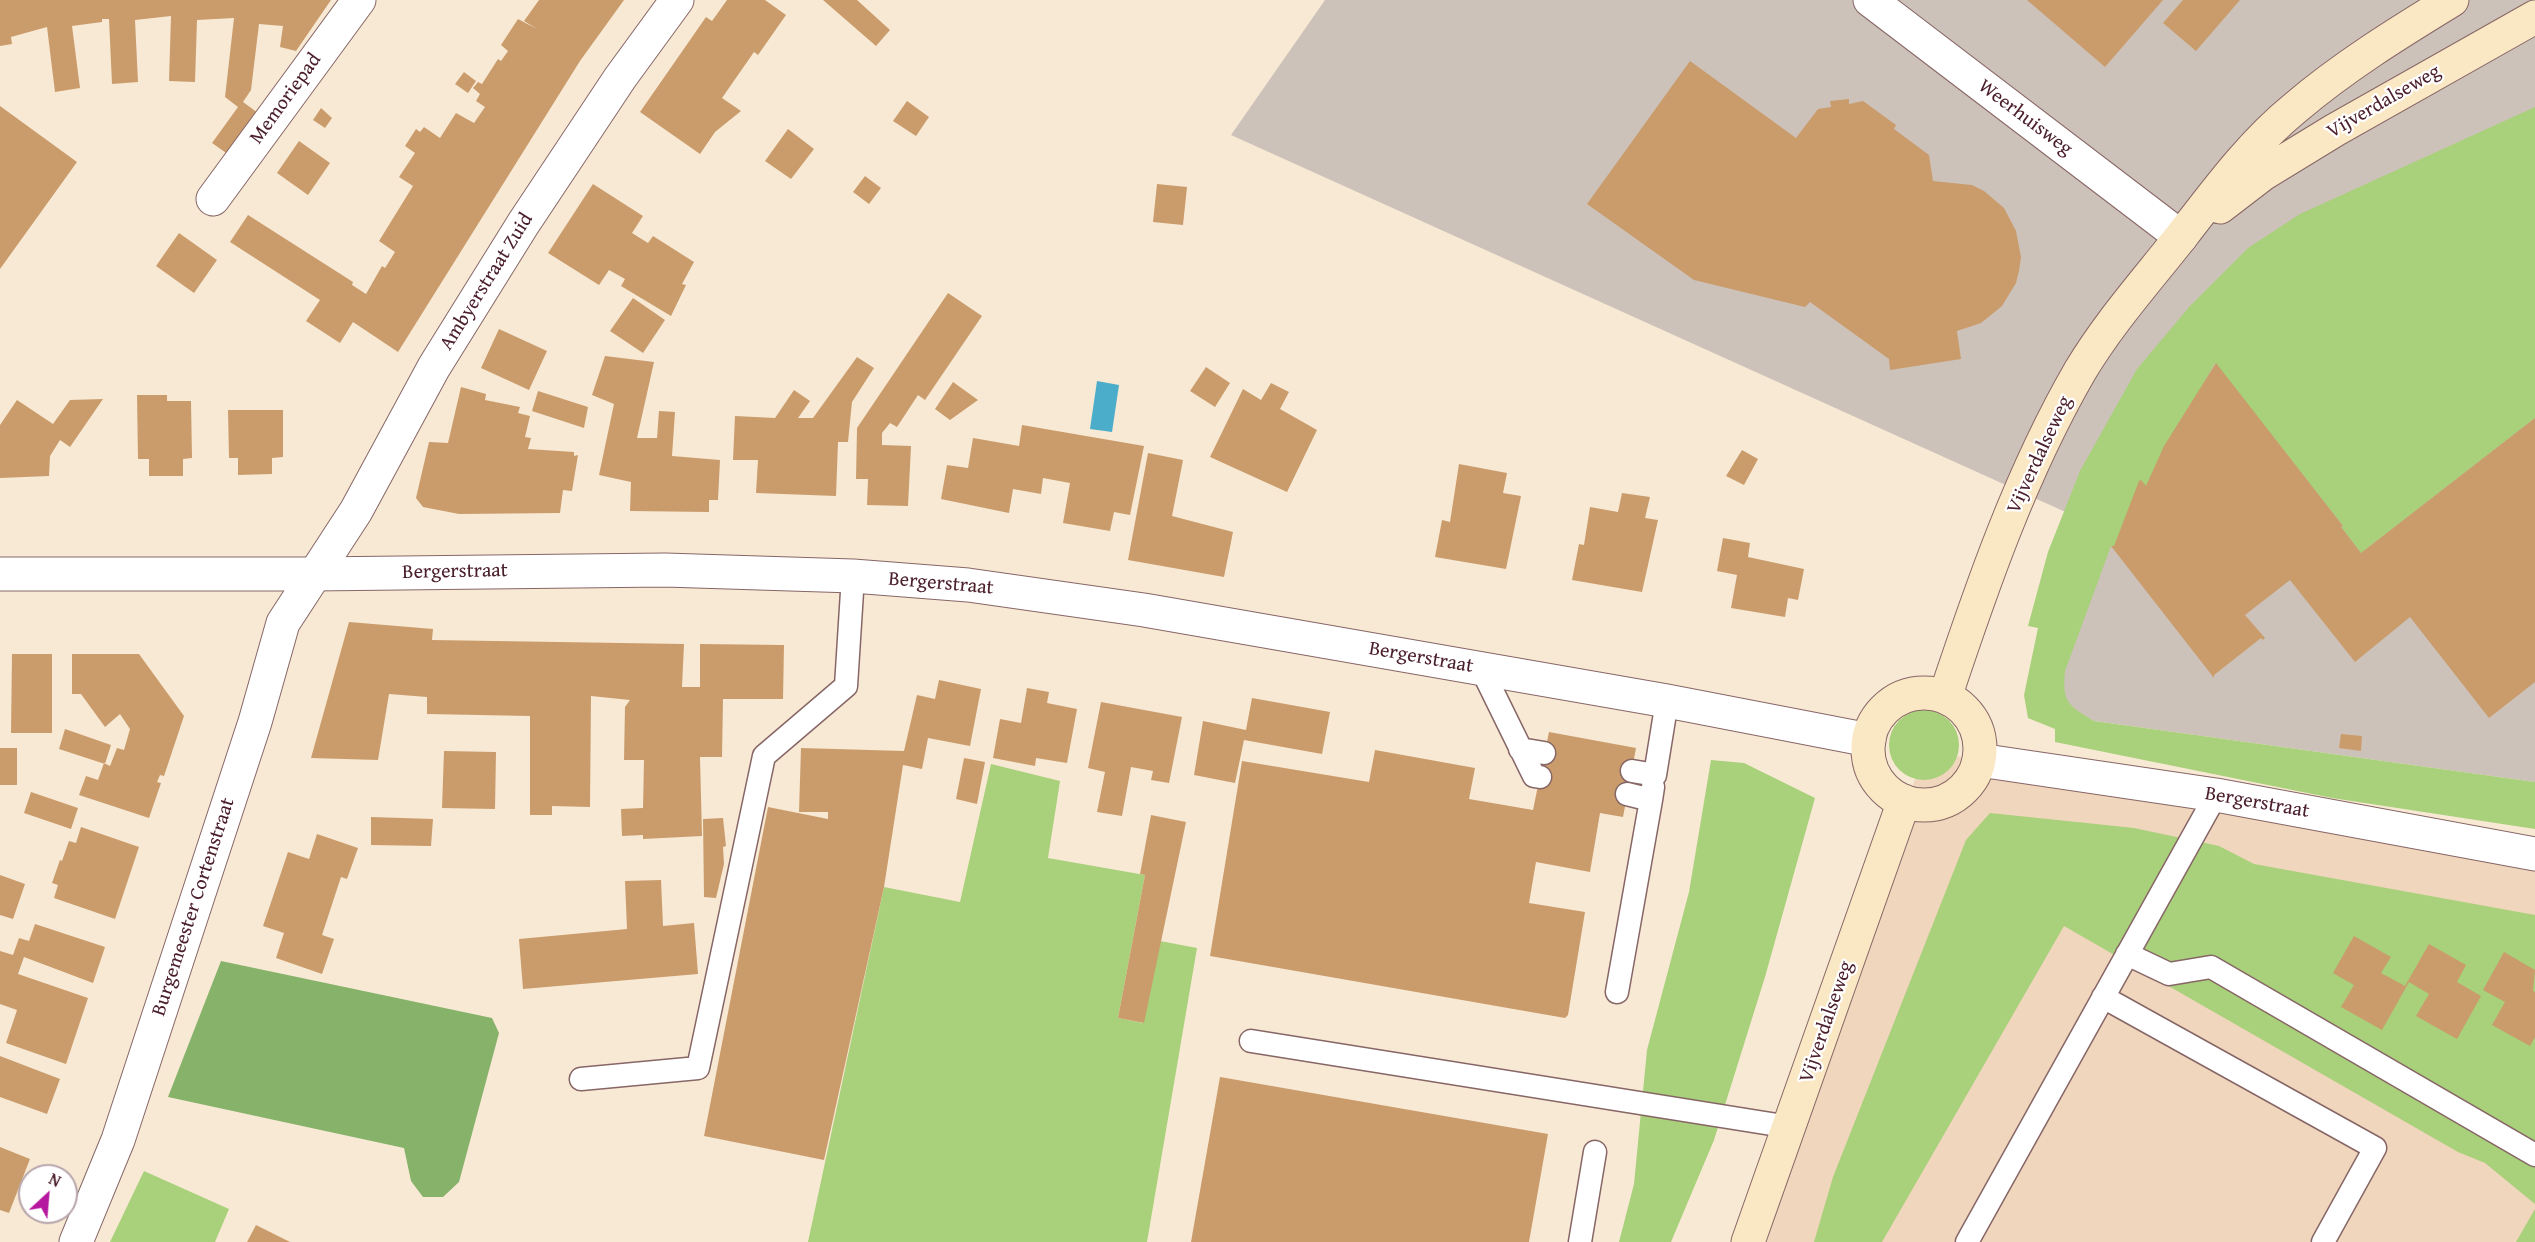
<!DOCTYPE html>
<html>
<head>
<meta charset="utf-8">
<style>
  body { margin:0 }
  #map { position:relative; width:2535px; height:1242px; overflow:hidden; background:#f8e9d5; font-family:"Gentium Book Plus",serif }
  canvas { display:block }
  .north { position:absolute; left:18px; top:1164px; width:60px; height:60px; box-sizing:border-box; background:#fff; border:2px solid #b7a5aa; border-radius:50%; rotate:26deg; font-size:16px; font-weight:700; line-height:24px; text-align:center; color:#4a1f2b }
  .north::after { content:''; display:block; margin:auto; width:21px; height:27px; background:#b5179e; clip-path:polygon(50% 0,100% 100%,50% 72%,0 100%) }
</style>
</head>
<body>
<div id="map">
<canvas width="2535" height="1242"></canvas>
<div class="north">N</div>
</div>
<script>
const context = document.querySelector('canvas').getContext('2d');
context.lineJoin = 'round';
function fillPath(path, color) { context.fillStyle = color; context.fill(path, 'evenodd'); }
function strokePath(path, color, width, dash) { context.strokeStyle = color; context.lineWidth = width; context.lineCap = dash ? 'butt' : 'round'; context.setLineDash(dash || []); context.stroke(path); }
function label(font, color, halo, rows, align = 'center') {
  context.font = font + ' "Gentium Book Plus",serif'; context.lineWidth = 4.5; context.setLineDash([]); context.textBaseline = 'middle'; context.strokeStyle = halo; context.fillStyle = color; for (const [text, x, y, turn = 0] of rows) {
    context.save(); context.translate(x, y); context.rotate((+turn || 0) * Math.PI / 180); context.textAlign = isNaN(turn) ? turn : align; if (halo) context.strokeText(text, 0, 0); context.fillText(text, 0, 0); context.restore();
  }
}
fillPath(new Path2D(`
  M 1924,751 L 2535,848 L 2535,1242 L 1767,1242 Z`), '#efd6bc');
fillPath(new Path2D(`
  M 1325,0 L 2535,0 L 2535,782 L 2094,721 L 2035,694 L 2081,519 L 1231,135 Z`), '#cdc2b9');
fillPath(new Path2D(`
  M 2535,107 L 2535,418 L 2361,553 L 2341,527 L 2343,526 L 2215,363 L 2114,546 L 2111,546 L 2065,671 C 2062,703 2068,705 2094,721 L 2535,782 L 2535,829 L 2332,798 L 2055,742 L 2055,729 L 2028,718 L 2024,695 L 2038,628 L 2028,626 L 2048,552 L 2080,471 L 2137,369 L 2190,306 L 2248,248 L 2300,214 Z
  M1889 745a35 35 0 1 1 70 0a35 35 0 1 1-70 0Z
  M 1711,760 L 1744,763 L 1815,798 L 1765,977 L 1714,1140 L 1671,1242 L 1619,1242 L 1634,1184 L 1647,1050 L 1689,892 Z
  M 991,764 L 1060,781 L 1048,858 L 1145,875 L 1118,1018 L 1143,1023 L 1160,941 L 1197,948 L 1147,1242 L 808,1242 L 884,887 L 960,902 Z
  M 1990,813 L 2134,828 L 2219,846 L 2254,864 L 2535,915 L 2535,1204 L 2485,1163 L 2458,1152 L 2064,926 L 1882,1242 L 1814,1242 L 1833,1177 L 1966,840 Z
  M 144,1171 L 229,1209 L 215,1242 L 110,1242 Z
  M 2535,1209 L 2535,1242 L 2516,1242 Z`), '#a9d07a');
fillPath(new Path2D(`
  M 221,961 L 492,1018 L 499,1033 L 459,1182 L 443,1197 L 423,1197 L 411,1181 L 404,1148 L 168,1097 Z`), '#86b26a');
fillPath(new Path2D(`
  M 1097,381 L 1119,385 L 1112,432 L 1090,429 Z`), '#4badca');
fillPath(new Path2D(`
  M 0,0 L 331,0 L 296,51 L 280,47 L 283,26 L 259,24 L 251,90 L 243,102 L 258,113 L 229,155 L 212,143 L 238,107 L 225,97 L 234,18 L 197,20 L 195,82 L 169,81 L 171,16 L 135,20 L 138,82 L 112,84 L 109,19 L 102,19 L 102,22 L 72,26 L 80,88 L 55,92 L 47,27 L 11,37 L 12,44 L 0,46 Z
  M 539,0 L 624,0 L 580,61 L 398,352 L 353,322 L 340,343 L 306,321 L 320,300 L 230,242 L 248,215 L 353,282 L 352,285 L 366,294 L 382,266 L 385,268 L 395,252 L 379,241 L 413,186 L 399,177 L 415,153 L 405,146 L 416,129 L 420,132 L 424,127 L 440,138 L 456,113 L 474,123 L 485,107 L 476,101 L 480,94 L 473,88 L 478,82 L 482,84 L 498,59 L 501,61 L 508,51 L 501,45 L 518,19 L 537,29 L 524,21 Z
  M 727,0 L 765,0 L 786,15 L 758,55 L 754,52 L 722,98 L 741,111 L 715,132 L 700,154 L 640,112 L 706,17 L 712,21 Z
  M 823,0 L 857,0 L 890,30 L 876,46 Z
  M 2027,0 L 2163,0 L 2105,67 Z
  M 2183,0 L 2240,0 L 2196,51 L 2163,23 Z
  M 1690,61 L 1796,138 L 1818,109 L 1831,107 L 1830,101 L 1849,99 L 1849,104 L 1863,101 L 1896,125 L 1894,129 L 1929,155 L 1933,181 L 1972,185 L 1984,191 L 2004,208 L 2016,231 L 2021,257 L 2019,271 L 2016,283 L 2002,306 L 1981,323 L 1957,331 L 1961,359 L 1890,370 L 1889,359 L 1810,302 L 1805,307 L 1694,280 L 1587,204 Z
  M 464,72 L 476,81 L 468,93 L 455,84 Z
  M 907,101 L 929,117 L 916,136 L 893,121 Z
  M 0,106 L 77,162 L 0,269 Z
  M 321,108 L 332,118 L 325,128 L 313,120 Z
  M 788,129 L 814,149 L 791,179 L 765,161 Z
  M 299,141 L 330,163 L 308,195 L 277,173 Z
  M 865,176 L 881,188 L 869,204 L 853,192 Z
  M 593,184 L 643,216 L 632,233 L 648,243 L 653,236 L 694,262 L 682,284 L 686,285 L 671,316 L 621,286 L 625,279 L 609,270 L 599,285 L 548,253 Z
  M 1157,184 L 1187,187 L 1183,225 L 1153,222 Z
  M 179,233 L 217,260 L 194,293 L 156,266 Z
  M 948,293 L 982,316 L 925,400 L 918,395 L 897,427 L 890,423 L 882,433 L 882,445 L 911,446 L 908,506 L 867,505 L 868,479 L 856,479 L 857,428 Z
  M 633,298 L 665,320 L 643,353 L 610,331 Z
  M 499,329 L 547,351 L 529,390 L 481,368 Z
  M 605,356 L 654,362 L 637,438 L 657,438 L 659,411 L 675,412 L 672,456 L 720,460 L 718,500 L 709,500 L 709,512 L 630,511 L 631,482 L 599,475 L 614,404 L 592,395 Z
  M 857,357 L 874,368 L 852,402 L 848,442 L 838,442 L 836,496 L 756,493 L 758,460 L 733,460 L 735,416 L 775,418 L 794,390 L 810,401 L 798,418 L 813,418 Z
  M 2216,363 L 2343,526 L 2341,527 L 2361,553 L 2535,418 L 2535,682 L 2489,718 L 2410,617 L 2355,662 L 2290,580 L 2245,615 L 2265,638 L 2263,640 L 2261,638 L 2214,675 L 2214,678 L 2111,546 L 2114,546 L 2139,481 L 2141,480 L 2146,486 L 2164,446 Z
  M 1206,367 L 1230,383 L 1215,407 L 1190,391 Z
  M 953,382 L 978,400 L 950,420 L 935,409 Z
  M 1271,383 L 1289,392 L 1280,409 L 1317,430 L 1287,492 L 1210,457 L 1243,389 L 1261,400 Z
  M 461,387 L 486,394 L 485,400 L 520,407 L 518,413 L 530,416 L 525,437 L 531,438 L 528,449 L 574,452 L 574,456 L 578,455 L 572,491 L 563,490 L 560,513 L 459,514 L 423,507 L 416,498 L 429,442 L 448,443 Z
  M 538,391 L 588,407 L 584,428 L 532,411 Z
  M 137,395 L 167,395 L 167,401 L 191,401 L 192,458 L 183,459 L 183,476 L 149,476 L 149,459 L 138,459 Z
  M 103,399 L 70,447 L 60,440 L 50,456 L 49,476 L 0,478 L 0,425 L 17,400 L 53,424 L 70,400 Z
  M 228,410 L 283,410 L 283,457 L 272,458 L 272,474 L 238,475 L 238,458 L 229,458 Z
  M 1022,425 L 1144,446 L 1130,515 L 1114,512 L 1110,531 L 1063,523 L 1070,483 L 1043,478 L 1041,494 L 1013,489 L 1009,513 L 941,499 L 947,465 L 968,468 L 973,438 L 1019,446 Z
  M 1742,450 L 1758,459 L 1744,485 L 1726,476 Z
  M 1148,453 L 1183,460 L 1172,516 L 1233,532 L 1224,577 L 1128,560 Z
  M 1459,464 L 1507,473 L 1503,493 L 1521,496 L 1506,569 L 1435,557 L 1442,520 L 1450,522 Z
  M 1622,493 L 1650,497 L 1645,518 L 1658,520 L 1642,592 L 1572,580 L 1579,544 L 1584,545 L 1590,507 L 1618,512 Z
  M 1723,538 L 1750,543 L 1748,557 L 1804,569 L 1798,600 L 1788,598 L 1785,617 L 1731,608 L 1737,575 L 1717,571 Z
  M 349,622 L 433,629 L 432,640 L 684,644 L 682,687 L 700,687 L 700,644 L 784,645 L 783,699 L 723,699 L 722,757 L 700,757 L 702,836 L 643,839 L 643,835 L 622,836 L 621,809 L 643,808 L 644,760 L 624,760 L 625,707 L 630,700 L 591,696 L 590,807 L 552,806 L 552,815 L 530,815 L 530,716 L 427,714 L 427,697 L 389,694 L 378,760 L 311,758 Z
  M 12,654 L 52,654 L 52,733 L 11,733 Z
  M 72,654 L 139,654 L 184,716 L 164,776 L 160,775 L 157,782 L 161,783 L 149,818 L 79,795 L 86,776 L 98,780 L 104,763 L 110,766 L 117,748 L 124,750 L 130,729 L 120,714 L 105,727 L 81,694 L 72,694 Z
  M 939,680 L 981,689 L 970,746 L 928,738 L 922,769 L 903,765 L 884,887 L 824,1160 L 704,1136 L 768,807 L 828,819 L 828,812 L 799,812 L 801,748 L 904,751 L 917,695 L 935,699 Z
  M 1027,688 L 1049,692 L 1047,703 L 1077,709 L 1067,763 L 1036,758 L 1035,766 L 993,758 L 1000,719 L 1021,723 Z
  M 1252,698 L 1330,712 L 1322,754 L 1244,740 L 1235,783 L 1194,775 L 1203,721 L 1246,730 Z
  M 1101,702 L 1182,717 L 1169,783 L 1151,780 L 1153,771 L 1131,767 L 1122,816 L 1097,812 L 1105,772 L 1088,768 Z
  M 65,729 L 111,745 L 105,764 L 59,749 Z
  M 1549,732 L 1636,748 L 1623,817 L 1600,813 L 1590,872 L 1536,862 L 1529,903 L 1585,912 L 1568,1015 L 1565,1018 L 1210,956 L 1242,761 L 1369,782 L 1375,750 L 1475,768 L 1469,799 L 1533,810 Z
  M 2341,734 L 2362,736 L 2361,751 L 2339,748 Z
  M 0,748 L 17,748 L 17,785 L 0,785 Z
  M 444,751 L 496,752 L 495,809 L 442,808 Z
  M 964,758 L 985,762 L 977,804 L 956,799 Z
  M 31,792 L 78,808 L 71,829 L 24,813 Z
  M 1151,815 L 1186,822 L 1144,1023 L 1118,1018 L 1145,875 L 1140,874 Z
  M 371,817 L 433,819 L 431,846 L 371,845 Z
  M 723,818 L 726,846 L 723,847 L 724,864 L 716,898 L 704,897 L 703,819 Z
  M 81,827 L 139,847 L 115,919 L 54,898 L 58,885 L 52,883 L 60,860 L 62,861 L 69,841 L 76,843 Z
  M 317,834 L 358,848 L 347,879 L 341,877 L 322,935 L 334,939 L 322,974 L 276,958 L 284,933 L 263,926 L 288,852 L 309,859 Z
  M 0,875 L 25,884 L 13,919 L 0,915 Z
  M 661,880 L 663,926 L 694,923 L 698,974 L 523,989 L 519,939 L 627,929 L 625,881 Z
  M 35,924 L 105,947 L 93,983 L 24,957 L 18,974 L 88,998 L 66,1064 L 6,1043 L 17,1010 L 0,1004 L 0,951 L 13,955 L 19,938 L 29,941 Z
  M 2354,936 L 2391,957 L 2381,973 L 2405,986 L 2429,944 L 2466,965 L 2457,982 L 2481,996 L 2457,1039 L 2416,1016 L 2429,994 L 2409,982 L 2382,1030 L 2341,1007 L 2354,985 L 2333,973 Z
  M 2504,952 L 2535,970 L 2533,991 L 2535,992 L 2535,1037 L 2530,1046 L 2492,1025 L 2505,1002 L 2483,990 Z
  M 0,1056 L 60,1079 L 47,1114 L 0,1097 Z
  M 1220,1077 L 1548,1134 L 1529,1242 L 1191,1242 Z
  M 0,1147 L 30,1159 L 9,1213 L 0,1210 Z
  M 256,1225 L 290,1242 L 247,1242 Z`), '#ca9c6b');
const service = new Path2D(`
  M 1481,668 L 1534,776 L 1540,777
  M 1520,749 L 1544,753
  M 1632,771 L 1655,775 L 1667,701
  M 1627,794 L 1651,800 L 1653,787
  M 2127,954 L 2169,974 L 2211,967 L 2535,1155
  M 1617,992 L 1651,800
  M 2103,997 L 2375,1148 L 2323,1242
  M 1251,1041 L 1790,1127
  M 581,1079 L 698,1068 L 764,756 L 846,686 L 853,576
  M 1580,1242 L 1595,1152
  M 1967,1242 L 2216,795`);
const minor = new Path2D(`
  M 1870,0 L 2181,237
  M 213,199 L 359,0
  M 1979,760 L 2216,795 L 2535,854
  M 76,1242 L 118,1140 L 255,722 L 283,623 L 356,511 L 434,367 L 523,224 L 620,78 L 677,0`);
const tertiary = new Path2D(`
  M 0,574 L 313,574 L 665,570 L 853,576 L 968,585 L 1144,610 L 1667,701 L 1869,740`);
const secondary = new Path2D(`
  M 2220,207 L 2263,174 L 2335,130 L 2535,17
  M1868 749a56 56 0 1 1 112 0a56 56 0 1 1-112 0Z
  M 1945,697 C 1982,586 2021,473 2080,371 C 2110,321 2148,279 2184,233 C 2218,189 2252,143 2295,108 C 2343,67 2398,33 2452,0
  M 1748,1242 L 1904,801`);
strokePath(service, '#876666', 25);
strokePath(minor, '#876666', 35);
strokePath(tertiary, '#876666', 35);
strokePath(secondary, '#876666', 35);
strokePath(service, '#fff', 22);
strokePath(minor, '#fff', 33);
strokePath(tertiary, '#fff', 33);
strokePath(secondary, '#fae7c3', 33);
label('20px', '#4a1f2b', '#fff', [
  ["Memoriepad",286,99,-54],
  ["Vijverdalseweg",2384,102,-30],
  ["Weerhuisweg",2025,118,37],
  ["Ambyerstraat Zuid",487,282,-58],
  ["Vijverdalseweg",2040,455,-65],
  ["Bergerstraat",455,572,-1],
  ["Bergerstraat",941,584,5],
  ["Bergerstraat",1421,658,10],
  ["Bergerstraat",2257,803,10],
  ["Burgemeester Cortenstraat",194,907,-72],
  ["Vijverdalseweg",1827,1022,-71]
]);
</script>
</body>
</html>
